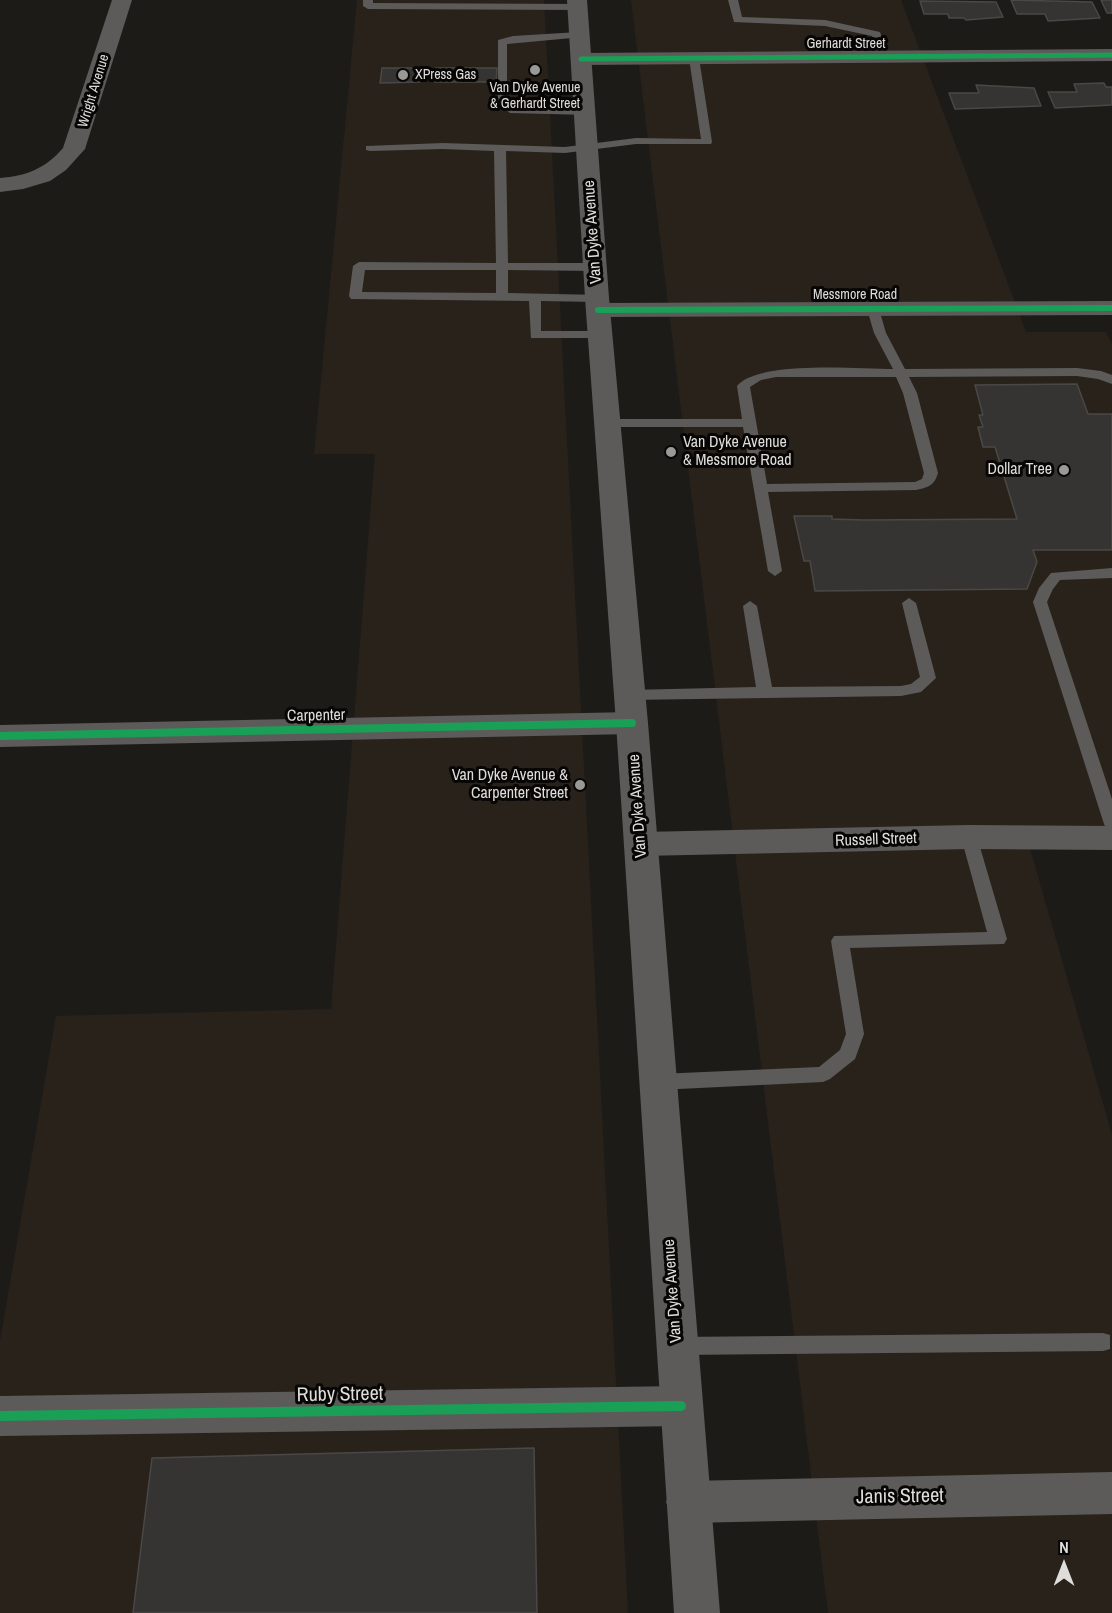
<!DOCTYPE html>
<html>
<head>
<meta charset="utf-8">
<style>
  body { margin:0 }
  #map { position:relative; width:1112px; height:1613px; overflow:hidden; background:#1d1b18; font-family:"Archivo Narrow",sans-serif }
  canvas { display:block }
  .north { position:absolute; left:1034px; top:1535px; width:60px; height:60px; -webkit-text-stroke:4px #070605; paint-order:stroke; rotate:0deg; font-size:16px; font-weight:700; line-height:24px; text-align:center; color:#dfddda }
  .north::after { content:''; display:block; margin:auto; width:21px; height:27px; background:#dfddda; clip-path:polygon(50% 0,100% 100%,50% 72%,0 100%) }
</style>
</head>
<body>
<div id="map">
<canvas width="1112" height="1613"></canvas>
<div class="north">N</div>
</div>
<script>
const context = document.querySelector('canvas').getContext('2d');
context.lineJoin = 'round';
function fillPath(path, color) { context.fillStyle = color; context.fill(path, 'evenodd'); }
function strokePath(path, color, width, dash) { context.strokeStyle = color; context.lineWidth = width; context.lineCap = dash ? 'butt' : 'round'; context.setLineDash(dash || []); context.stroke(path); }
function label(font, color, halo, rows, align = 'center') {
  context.font = font + ' "Archivo Narrow",sans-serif'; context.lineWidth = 6; context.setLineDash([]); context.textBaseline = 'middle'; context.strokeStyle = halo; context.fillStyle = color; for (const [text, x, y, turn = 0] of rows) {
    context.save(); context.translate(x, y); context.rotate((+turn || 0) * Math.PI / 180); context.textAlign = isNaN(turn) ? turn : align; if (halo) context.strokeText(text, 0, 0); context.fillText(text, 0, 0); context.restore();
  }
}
fillPath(new Path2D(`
  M 357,0 L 544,0 L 628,1613 L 0,1613 L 0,1341 L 56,1016 L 331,1009 L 375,454 L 314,454 Z
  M 631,0 L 901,0 L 1026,332 L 1106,332 L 1112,344 L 1112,838 L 1027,838 L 1112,1135 L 1112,1613 L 828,1613 Z`), '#29221b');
const building = new Path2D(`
  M 1011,0 L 1092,2 L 1100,18 L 1048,21 L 1045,14 L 1017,14 Z
  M 1101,0 L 1112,0 L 1112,13 L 1107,13 Z
  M 920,1 L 996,2 L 1003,17 L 966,20 L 964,18 L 949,18 L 948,14 L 924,14 Z
  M 382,68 L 422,68 L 420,82 L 380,83 Z
  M 436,68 L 497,68 L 496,82 L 435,82 Z
  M 1104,83 L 1106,87 L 1112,87 L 1112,105 L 1055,108 L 1048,92 L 1077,92 L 1074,84 Z
  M 976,85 L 1034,88 L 1041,106 L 955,109 L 949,93 L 979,93 Z
  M 1077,384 L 1088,414 L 1112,414 L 1112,550 L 1033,550 L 1037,562 L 1027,589 L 815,591 L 810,561 L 804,561 L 794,516 L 832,516 L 832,519 L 864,520 L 1017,519 L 995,447 L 983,447 L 978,427 L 983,427 L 979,415 L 983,415 L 975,385 Z
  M 534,1448 L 537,1613 L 133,1613 L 152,1458 Z`);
fillPath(building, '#363432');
strokePath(building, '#4a4846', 1.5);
fillPath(new Path2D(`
  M 363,0 L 373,0 L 373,3 L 577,4 L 582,7 L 577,10 L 368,9 L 363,6 Z
  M 728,0 L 738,0 L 742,17 L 825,20 L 880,32 L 888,57 L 879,59 L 872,36 L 825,26 L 734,22 Z
  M 579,32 L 584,35 L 583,37 L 507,44 L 507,101 L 513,107 L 585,110 L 590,113 L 589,115 L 510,113 L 498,104 L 498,40 L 513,36 Z
  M 694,55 L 699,58 L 712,142 L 711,144 L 636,144 L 565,153 L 506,151 L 508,263 L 595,263 L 601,267 L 595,271 L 508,270 L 508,293 L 601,295 L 603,298 L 597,302 L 541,301 L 541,331 L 600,331 L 606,335 L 604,338 L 531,338 L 529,301 L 351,299 L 349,296 L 353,266 L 359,262 L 496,263 L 494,151 L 443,149 L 370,151 L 366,150 L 366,146 L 443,143 L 565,147 L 636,138 L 701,139 L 689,58 ZM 365,270 L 496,270 L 496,293 L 362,292 Z
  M 873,305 L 879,309 L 886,333 L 905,369 L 1077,368 L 1101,371 L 1112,375 L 1112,384 L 1098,379 L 1077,376 L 909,377 L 917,393 L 938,473 C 934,486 929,487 916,490 L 768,492 L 782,571 L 775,576 L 768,571 L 743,427 L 607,427 L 600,423 L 607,419 L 742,419 L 737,386 C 759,360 857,369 893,369 L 874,333 L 867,309 ZM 776,377 L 896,377 L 903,393 L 924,473 L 922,479 L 915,482 L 767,484 L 750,387 L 761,380 Z
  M 1112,568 L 1112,578 L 1060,580 L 1053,589 L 1047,602 L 1112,799 L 1112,830 L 1106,828 L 1104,824 L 1033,602 L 1039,588 L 1051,573 Z
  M 909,598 L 916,603 L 936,678 L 921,692 L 901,696 L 630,700 L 622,695 L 630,690 L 756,687 L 743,606 L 750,601 L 757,606 L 772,687 L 901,686 L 911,684 L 920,677 L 902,603 Z
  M 969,831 L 975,833 L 977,837 L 1007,939 L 1004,944 L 850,948 L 864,1034 L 855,1059 L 830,1079 L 823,1082 L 658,1090 L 651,1087 L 649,1082 L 651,1077 L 658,1074 L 819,1067 L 840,1050 L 846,1034 L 831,941 L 834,936 L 987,932 L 961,837 L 963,833 Z
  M 1103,1333 L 1110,1335 L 1110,1349 L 1103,1351 L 677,1355 L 670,1353 L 667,1346 L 670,1339 L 677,1337 Z`), '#5c5b59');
fillPath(new Path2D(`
  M 112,0 L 132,0 L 85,149 L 66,170 L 50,181 L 23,189 L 0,192 L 0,178 C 27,176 46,168 63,148 Z
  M 1112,49 L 1112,61 L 581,65 L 574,63 L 571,59 L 574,55 L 581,53 Z
  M 1112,301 L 1112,315 L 598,317 L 589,315 L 586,310 L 589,305 L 598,303 Z
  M 632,712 L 643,715 L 648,723 L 643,731 L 632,734 L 0,747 L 0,725 Z
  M 969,825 L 1112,826 L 1112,850 L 969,849 L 641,856 L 629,853 L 624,844 L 629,835 L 641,832 Z
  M 681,1386 L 696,1392 L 702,1406 L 696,1420 L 681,1426 L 0,1436 L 0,1396 Z
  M 1112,1472 L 1112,1514 L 688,1523 L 672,1517 L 666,1502 L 672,1487 L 688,1481 Z`), '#5c5b59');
fillPath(new Path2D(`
  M 567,0 L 587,0 L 609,298 L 648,723 L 720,1613 L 674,1613 L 616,723 L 585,298 Z`), '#5c5b59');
strokePath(new Path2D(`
  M 581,59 L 1112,55`), '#1a9f57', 5);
strokePath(new Path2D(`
  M 598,310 L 1112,308`), '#1a9f57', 6);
strokePath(new Path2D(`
  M 0,736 L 632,723`), '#1a9f57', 8);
strokePath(new Path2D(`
  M 0,1416 L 681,1406`), '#1a9f57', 10);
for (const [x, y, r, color] of [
  [535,70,6,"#9b9996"],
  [403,75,6,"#9b9996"],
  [671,452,6,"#9b9996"],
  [1064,470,6,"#9b9996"],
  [580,785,6,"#9b9996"]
]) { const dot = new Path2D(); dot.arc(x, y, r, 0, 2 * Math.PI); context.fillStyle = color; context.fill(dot); strokePath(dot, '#070605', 2); }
label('14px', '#dfddda', '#070605', [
  ["Gerhardt Street",846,44],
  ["Wright Avenue",94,91,-73],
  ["Messmore Road",855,295]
]);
label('14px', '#dfddda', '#070605', [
  ["XPress Gas",415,75],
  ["Van Dyke Avenue",535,88,"center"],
  ["& Gerhardt Street",535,104,"center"]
], 'left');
label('16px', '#dfddda', '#070605', [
  ["Van Dyke Avenue",593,232,-94],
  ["Carpenter",316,716,-1],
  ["Van Dyke Avenue",638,806,-94],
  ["Russell Street",876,840,-2],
  ["Van Dyke Avenue",673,1291,-94]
]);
label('16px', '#dfddda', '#070605', [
  ["Van Dyke Avenue",683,443,"left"],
  ["& Messmore Road",683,461,"left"],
  ["Dollar Tree",1052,470],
  ["Van Dyke Avenue &",568,776],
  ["Carpenter Street",568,794]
], 'right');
label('20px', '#dfddda', '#070605', [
  ["Ruby Street",340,1395,-1],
  ["Janis Street",900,1497,-1]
]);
</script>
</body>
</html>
